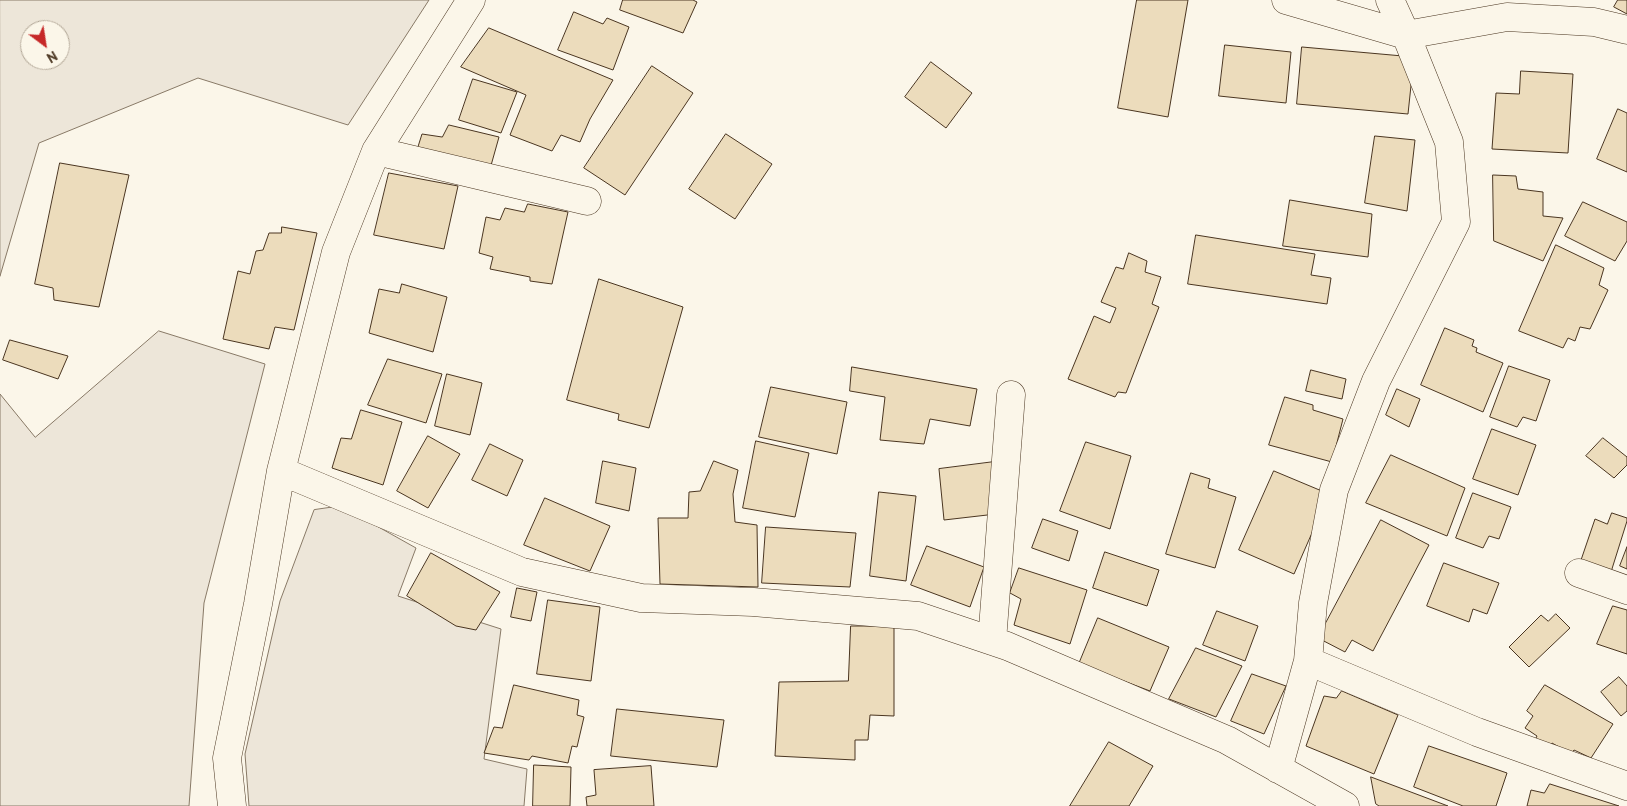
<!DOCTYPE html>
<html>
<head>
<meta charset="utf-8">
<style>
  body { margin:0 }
  #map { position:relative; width:1627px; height:806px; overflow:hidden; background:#fbf6e9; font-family:"PT Sans",sans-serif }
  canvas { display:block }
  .north { position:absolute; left:20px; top:20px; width:50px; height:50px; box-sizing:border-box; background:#fbf6e9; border:1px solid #b4a999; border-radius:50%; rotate:149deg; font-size:14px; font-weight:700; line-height:20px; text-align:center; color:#4a3520 }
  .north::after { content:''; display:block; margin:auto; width:18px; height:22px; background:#c62828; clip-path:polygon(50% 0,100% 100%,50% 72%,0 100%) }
</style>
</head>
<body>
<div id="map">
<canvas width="1627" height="806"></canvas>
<div class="north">N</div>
</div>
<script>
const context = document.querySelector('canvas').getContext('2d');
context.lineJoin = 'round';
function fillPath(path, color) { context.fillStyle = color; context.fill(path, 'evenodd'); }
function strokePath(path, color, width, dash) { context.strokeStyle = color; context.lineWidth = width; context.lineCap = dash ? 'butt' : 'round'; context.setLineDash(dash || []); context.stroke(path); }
const green = new Path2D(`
  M 0,0 L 429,0 L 348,125 L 198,78 L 39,143 L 0,276 ZM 30,30 L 60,30 L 60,60 L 30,60 Z
  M 159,331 L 265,364 L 204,603 L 189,806 L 0,806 L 0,394 L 35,437 Z
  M 341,506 L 416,548 L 398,596 L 501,629 L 484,759 L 527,769 L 524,806 L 249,806 L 245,754 L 280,601 L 314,510 Z`);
fillPath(green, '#ede6d9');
strokePath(green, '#887966', 1);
const building = new Path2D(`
  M 623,0 L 693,0 L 697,2 L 683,33 L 620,10 Z
  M 1137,0 L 1188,0 L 1168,117 L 1118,108 Z
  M 1618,0 L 1627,0 L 1627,14 L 1614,7 Z
  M 574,12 L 603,24 L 607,18 L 629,27 L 613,70 L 558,50 Z
  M 489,28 L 613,80 L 590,119 L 580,142 L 561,135 L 552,151 L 510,135 L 526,95 L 461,67 Z
  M 1225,45 L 1291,52 L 1286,103 L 1219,96 Z
  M 1302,47 L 1414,57 L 1408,114 L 1297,104 Z
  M 931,62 L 972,93 L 946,128 L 905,97 Z
  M 652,66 L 693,93 L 625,195 L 584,168 Z
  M 1521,71 L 1573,74 L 1568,153 L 1492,149 L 1496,93 L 1519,94 Z
  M 473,79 L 517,92 L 501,133 L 459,120 Z
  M 1618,109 L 1627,113 L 1627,172 L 1597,159 Z
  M 449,125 L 499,137 L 490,169 L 416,153 L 422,134 L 442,137 Z
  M 726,134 L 772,164 L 735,219 L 689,189 Z
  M 1375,136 L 1415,140 L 1407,211 L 1365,203 Z
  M 60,163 L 129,175 L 99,307 L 54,300 L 53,288 L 35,284 Z
  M 389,173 L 458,186 L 444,249 L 374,235 Z
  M 1493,175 L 1516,176 L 1518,189 L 1543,192 L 1543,216 L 1563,218 L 1543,261 L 1494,241 Z
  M 1290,200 L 1372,214 L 1368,257 L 1283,246 Z
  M 1583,202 L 1627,222 L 1627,241 L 1615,261 L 1565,236 Z
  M 528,204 L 568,212 L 552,284 L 530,281 L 530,277 L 490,269 L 493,257 L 479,253 L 486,217 L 500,220 L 505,208 L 524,212 Z
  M 282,227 L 317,233 L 294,330 L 275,327 L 269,349 L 223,339 L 238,271 L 250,274 L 256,251 L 263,250 L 269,233 L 281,233 Z
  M 1196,235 L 1315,254 L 1311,275 L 1331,278 L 1327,304 L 1188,284 Z
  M 1556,245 L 1604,268 L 1599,285 L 1608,290 L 1590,329 L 1580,327 L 1575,341 L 1568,338 L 1563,348 L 1519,331 Z
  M 1129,253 L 1147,261 L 1145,272 L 1161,277 L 1152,304 L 1159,307 L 1126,393 L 1118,392 L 1115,397 L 1068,379 L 1094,316 L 1110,323 L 1116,308 L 1101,302 L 1116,267 L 1123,269 Z
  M 599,279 L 683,307 L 649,428 L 618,420 L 619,414 L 567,400 Z
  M 402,284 L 447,297 L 433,352 L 369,333 L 379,289 L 399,293 Z
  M 1445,328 L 1474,340 L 1472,346 L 1477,348 L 1476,352 L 1503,363 L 1483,412 L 1421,385 Z
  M 10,340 L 68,356 L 58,379 L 3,360 Z
  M 388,359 L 442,374 L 426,423 L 368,405 Z
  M 1509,366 L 1550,380 L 1536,421 L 1523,417 L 1517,427 L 1490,417 Z
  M 852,367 L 977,389 L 970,426 L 930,419 L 924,444 L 880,440 L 885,397 L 850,391 Z
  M 1311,370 L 1346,379 L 1342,399 L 1306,391 Z
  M 447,374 L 482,383 L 470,435 L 435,426 Z
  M 771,387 L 847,402 L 837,454 L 759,437 Z
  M 1397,389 L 1420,399 L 1409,427 L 1386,415 Z
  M 1285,397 L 1313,405 L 1313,410 L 1343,419 L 1332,462 L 1269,445 Z
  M 361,410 L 402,422 L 383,485 L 332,468 L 341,438 L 351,439 Z
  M 1492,429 L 1536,445 L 1518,495 L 1473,479 Z
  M 428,436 L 460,454 L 428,508 L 397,491 Z
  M 1603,438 L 1627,457 L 1627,465 L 1614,478 L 1586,456 Z
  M 756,441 L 809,453 L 795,517 L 743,508 Z
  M 1086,442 L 1131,456 L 1110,529 L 1060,511 Z
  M 490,444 L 523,460 L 507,496 L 472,480 Z
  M 1391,455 L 1465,488 L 1447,536 L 1366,503 Z
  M 603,461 L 636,468 L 629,511 L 596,503 Z
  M 714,461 L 738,470 L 733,494 L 735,522 L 757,525 L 758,587 L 660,584 L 658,518 L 688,518 L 689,492 L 700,491 Z
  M 994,462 L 996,514 L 944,520 L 939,469 Z
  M 1274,471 L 1329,494 L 1294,574 L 1239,550 Z
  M 1191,473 L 1210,479 L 1208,488 L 1236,497 L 1215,568 L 1166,554 Z
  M 879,492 L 916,496 L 906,581 L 870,576 Z
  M 1473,493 L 1511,507 L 1499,539 L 1489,536 L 1483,548 L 1456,538 Z
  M 545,498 L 610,526 L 590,571 L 524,545 Z
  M 1612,513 L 1627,518 L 1627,521 L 1611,572 L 1580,563 L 1595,519 L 1607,524 Z
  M 1043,519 L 1078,531 L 1069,561 L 1032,548 Z
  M 1381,520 L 1429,545 L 1373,651 L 1352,640 L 1345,652 L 1318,638 Z
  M 766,527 L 856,533 L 850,587 L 762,583 Z
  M 927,546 L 984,567 L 970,607 L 911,585 Z
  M 1627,547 L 1627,569 L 1620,566 Z
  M 1105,552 L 1159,570 L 1147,606 L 1093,588 Z
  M 431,553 L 500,592 L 476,630 L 456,626 L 407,596 Z
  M 1444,563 L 1499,583 L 1487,614 L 1473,609 L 1469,622 L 1427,606 Z
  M 1019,568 L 1087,590 L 1070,644 L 1014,625 L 1021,599 L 1010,593 Z
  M 517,588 L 537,592 L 531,621 L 511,617 Z
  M 548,600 L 600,607 L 591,681 L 537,674 Z
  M 1613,606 L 1627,610 L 1627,654 L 1597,644 Z
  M 1217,611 L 1258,626 L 1245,661 L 1203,645 Z
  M 1556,614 L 1570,628 L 1529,667 L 1509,647 L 1541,615 L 1548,621 Z
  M 1098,618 L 1169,647 L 1150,691 L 1079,664 Z
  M 851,626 L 894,626 L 894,716 L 870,715 L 868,740 L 855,740 L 855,760 L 775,756 L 779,682 L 848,681 Z
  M 1196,648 L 1242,666 L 1216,717 L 1169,699 Z
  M 1252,674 L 1286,686 L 1264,734 L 1231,721 Z
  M 1619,677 L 1627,686 L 1627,711 L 1621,716 L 1601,692 Z
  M 514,685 L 579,700 L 577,715 L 584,717 L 577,747 L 572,746 L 568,763 L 532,756 L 529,760 L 484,753 L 494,727 L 502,728 Z
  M 1545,685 L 1613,724 L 1591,758 L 1574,750 L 1571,754 L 1552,743 L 1547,750 L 1534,742 L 1537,736 L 1525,728 L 1533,716 L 1527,711 Z
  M 1342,691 L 1398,715 L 1374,774 L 1306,746 L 1324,696 L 1336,698 Z
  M 617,709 L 724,720 L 717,767 L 611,756 Z
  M 1109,742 L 1153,766 L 1129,806 L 1070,806 Z
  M 1429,746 L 1507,773 L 1496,806 L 1463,806 L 1414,787 Z
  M 534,765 L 571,767 L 570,806 L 533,806 Z
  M 651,766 L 654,806 L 587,806 L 586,797 L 596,795 L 594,770 Z
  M 1371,777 L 1448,806 L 1379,806 L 1376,804 Z
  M 1550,784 L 1619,806 L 1527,806 L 1531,790 L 1544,793 Z`);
fillPath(building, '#ecdcbc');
strokePath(building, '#4a3520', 1);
const minor = new Path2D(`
  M 1286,0 L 1406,35 L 1507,17 L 1594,22 L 1627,30
  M 376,151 L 587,201
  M 281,471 L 522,572 L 641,598 L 753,602 L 918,616 L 1007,646 L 1227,740 L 1345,806
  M 1579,573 L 1627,590
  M 992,641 L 1011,395
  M 1308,661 L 1477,732 L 1627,786
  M 1278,769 L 1308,661 L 1313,603 L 1334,490 L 1376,381 L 1456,222 L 1449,142 L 1406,35 L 1390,0
  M 232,806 L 227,758 L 258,604 L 281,471 L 336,252 L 376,151 L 471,0`);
strokePath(minor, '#4a3520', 29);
strokePath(minor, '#fbf6e9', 28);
</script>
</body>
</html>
